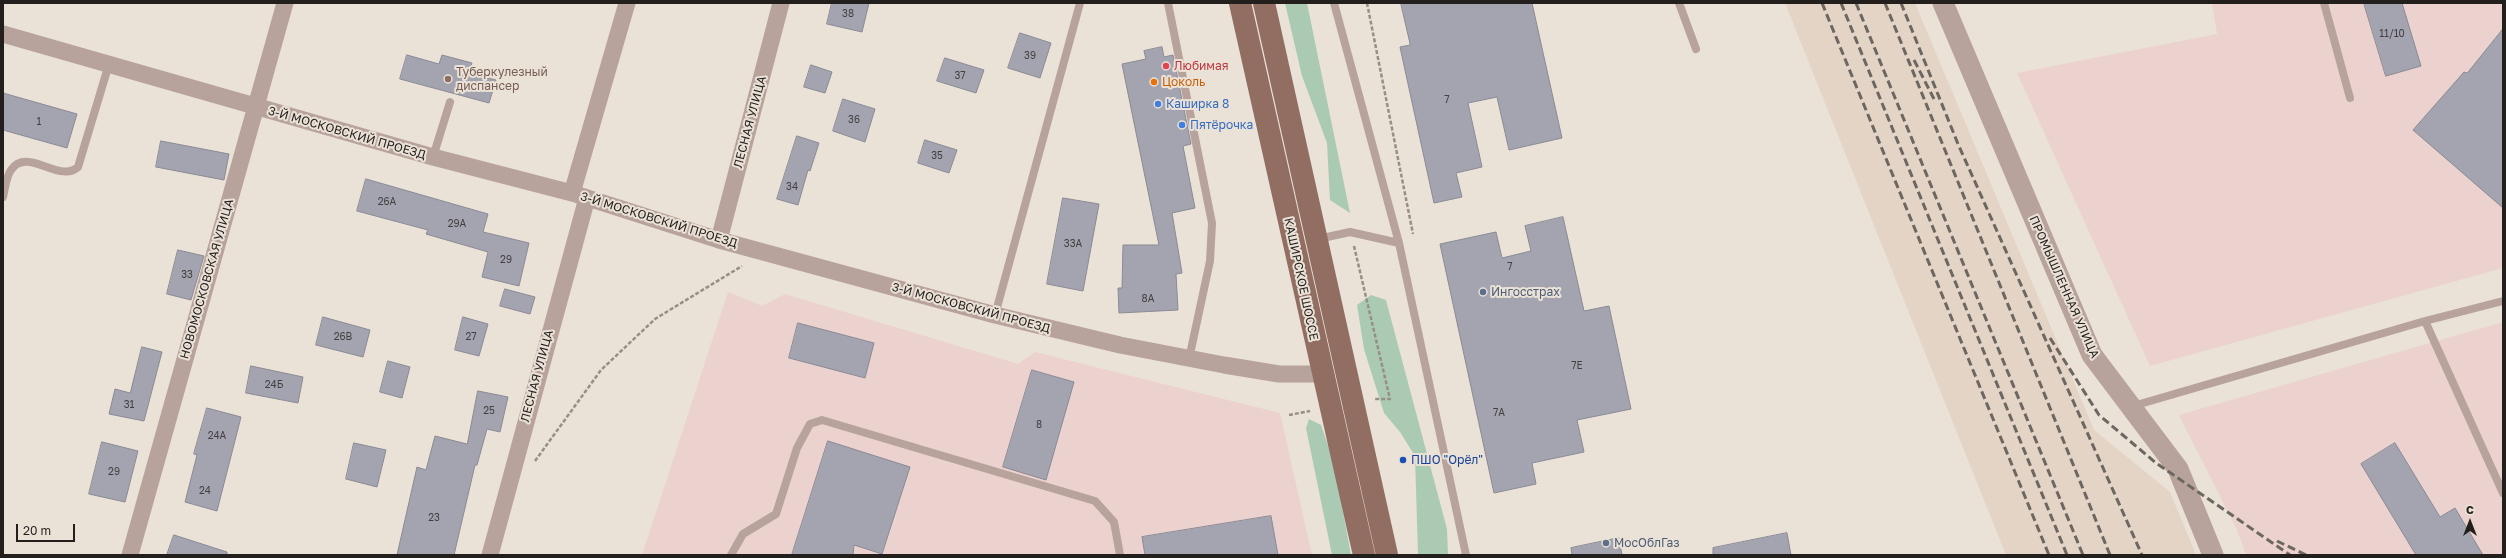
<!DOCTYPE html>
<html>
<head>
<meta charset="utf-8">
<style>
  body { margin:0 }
  #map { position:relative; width:2506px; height:558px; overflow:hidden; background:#eae1d7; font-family:"Golos Text",sans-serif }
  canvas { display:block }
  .frame { position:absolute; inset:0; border:4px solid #231f1c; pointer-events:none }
  .north { position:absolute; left:2450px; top:502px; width:40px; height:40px; -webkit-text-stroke:3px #eae1d7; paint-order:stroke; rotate:0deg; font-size:11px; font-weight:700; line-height:16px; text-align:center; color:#231f1c }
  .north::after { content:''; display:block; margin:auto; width:14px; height:18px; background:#231f1c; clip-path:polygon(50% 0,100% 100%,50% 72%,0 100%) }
  .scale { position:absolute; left:16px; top:524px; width:59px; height:18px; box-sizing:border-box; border:2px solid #231f1c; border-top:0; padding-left:5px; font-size:12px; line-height:14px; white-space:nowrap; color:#231f1c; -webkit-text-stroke:3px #eae1d7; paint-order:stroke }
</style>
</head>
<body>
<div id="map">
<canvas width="2506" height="558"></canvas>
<div class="frame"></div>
<div class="north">С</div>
<div class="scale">20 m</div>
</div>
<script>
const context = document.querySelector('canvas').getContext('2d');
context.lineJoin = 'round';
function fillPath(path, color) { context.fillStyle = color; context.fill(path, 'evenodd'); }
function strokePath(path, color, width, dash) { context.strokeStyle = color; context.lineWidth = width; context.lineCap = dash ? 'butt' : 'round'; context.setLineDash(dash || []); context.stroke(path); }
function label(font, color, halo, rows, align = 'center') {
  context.font = font + ' "Golos Text",sans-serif'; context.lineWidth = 4; context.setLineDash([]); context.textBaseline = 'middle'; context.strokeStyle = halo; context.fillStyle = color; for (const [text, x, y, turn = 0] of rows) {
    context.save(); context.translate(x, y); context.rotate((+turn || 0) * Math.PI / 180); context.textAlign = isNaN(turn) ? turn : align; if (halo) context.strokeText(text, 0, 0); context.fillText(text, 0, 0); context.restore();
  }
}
fillPath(new Path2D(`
  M 1785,3 L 1915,3 L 2094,430 L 2170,492 L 2196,555 L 2006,555 Z`), '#e3d4c6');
fillPath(new Path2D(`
  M 2212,3 L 2503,3 L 2503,268 L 2150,366 L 2017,73 L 2217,34 Z
  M 728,292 L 762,306 L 785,294 L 1018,364 L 1035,352 L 1280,413 L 1312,555 L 642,555 Z
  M 2503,322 L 2503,555 L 2246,555 L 2237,530 L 2179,415 Z`), '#ecd2ce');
fillPath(new Path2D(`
  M 1285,3 L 1307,3 L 1350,213 L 1330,200 L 1327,143 L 1302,76 Z
  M 1371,295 L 1386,300 L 1447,529 L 1448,555 L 1418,554 L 1415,456 L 1400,432 L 1384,413 L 1364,349 L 1357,305 Z
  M 1309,419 L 1321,425 L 1334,463 L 1351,555 L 1332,555 L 1306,428 Z`), '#abcab4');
const building = new Path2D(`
  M 832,3 L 869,3 L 862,32 L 827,24 Z
  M 1401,3 L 1532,3 L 1562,138 L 1509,150 L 1497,97 L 1468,103 L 1482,167 L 1456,173 L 1462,197 L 1434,203 L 1400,47 L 1410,45 Z
  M 2364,3 L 2402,3 L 2421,66 L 2386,76 Z
  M 2503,29 L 2503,208 L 2413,130 L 2464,72 L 2467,73 Z
  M 1020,33 L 1051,43 L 1040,78 L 1008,68 Z
  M 1162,47 L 1164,57 L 1173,55 L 1191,144 L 1183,146 L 1195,208 L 1172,213 L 1182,273 L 1176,274 L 1178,310 L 1119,313 L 1118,288 L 1122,288 L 1123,245 L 1159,245 L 1122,64 L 1146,59 L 1144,51 Z
  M 407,55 L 439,64 L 442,55 L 472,63 L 469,73 L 496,80 L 489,103 L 400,79 Z
  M 945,58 L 984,70 L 976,93 L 937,81 Z
  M 811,65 L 832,72 L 825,93 L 804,87 Z
  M 3,93 L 77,114 L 67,148 L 3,130 Z
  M 843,99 L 875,109 L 865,142 L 833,131 Z
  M 797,136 L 819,143 L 810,171 L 808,170 L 798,205 L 777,199 Z
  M 925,140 L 957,150 L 949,173 L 918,163 Z
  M 161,141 L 229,154 L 224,180 L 156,167 Z
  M 366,179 L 488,214 L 483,232 L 529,243 L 519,286 L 482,277 L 488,252 L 426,234 L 428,230 L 357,211 Z
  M 1063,198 L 1099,204 L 1083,291 L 1047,284 Z
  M 1563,217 L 1584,311 L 1609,306 L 1631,409 L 1577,420 L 1584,452 L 1532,463 L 1536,484 L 1494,493 L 1440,244 L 1496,232 L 1502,258 L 1531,251 L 1525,226 Z
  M 178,250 L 204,256 L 191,300 L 167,294 Z
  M 505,289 L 535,297 L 530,314 L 500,306 Z
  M 323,317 L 370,330 L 363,357 L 316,345 Z
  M 463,317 L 488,324 L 479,356 L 455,350 Z
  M 798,323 L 874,343 L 865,378 L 789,358 Z
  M 142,347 L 162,352 L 144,421 L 109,414 L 115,389 L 130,393 Z
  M 388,361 L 410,367 L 402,398 L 380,392 Z
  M 251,366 L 303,377 L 298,403 L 246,393 Z
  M 1032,370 L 1074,382 L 1046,480 L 1003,467 Z
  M 478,391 L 508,397 L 500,432 L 487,429 L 477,465 L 475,465 L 454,555 L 397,555 L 417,467 L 426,470 L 435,436 L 467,444 Z
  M 207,408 L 241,417 L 217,511 L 185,502 L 197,455 L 194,454 Z
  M 828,441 L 910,467 L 882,554 L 854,545 L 853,555 L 792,555 Z
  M 102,442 L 138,451 L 125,502 L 89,494 Z
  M 354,443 L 386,450 L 377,487 L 346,479 Z
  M 2395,443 L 2440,517 L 2455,508 L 2483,555 L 2416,555 L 2361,464 Z
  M 1271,516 L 1278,555 L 1145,555 L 1142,537 Z
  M 1787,533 L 1791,555 L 1713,555 L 1713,548 Z
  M 174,535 L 227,552 L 227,555 L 167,555 Z
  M 1619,538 L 1622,555 L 1572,555 L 1571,548 Z`);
fillPath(building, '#a4a4b0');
strokePath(building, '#8a8a95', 1);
strokePath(new Path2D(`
  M 1367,3 L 1413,234
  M 1354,246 L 1390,399 L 1374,399
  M 1289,415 L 1310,411
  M 535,461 L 601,370 L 655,319 L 742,266`), '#968f88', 2.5, [4, 2]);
strokePath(new Path2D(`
  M 1168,3 L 1212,223 L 1210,261 L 1189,359
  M 1334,3 L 1399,243 L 1466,555
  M 1679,3 L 1696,49
  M 2324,3 L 2350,98
  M 433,157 L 450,102
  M 3,197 C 5,189 6,177 11,170 C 27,146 60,184 78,167 L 109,64
  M 1318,239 L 1350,232 L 1399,243
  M 995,315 L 1080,3
  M 2425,321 L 2503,301
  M 2133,406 L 2425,321 L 2503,493
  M 731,555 L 743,534 L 776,514 L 797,448 L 810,424 L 822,420 L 1095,501 L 1114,522 L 1120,555`), '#b8a39c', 8);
strokePath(new Path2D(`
  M 3,34 L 433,157 L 572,193 L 719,240 L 995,315 L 1120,345 L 1224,365 L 1279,374 L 1322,374
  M 572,193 L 627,3
  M 719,240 L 781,3
  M 130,555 L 285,3
  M 490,555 L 587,198`), '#b8a39c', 17);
strokePath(new Path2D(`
  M 1943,3 L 2092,355 L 2178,469 L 2213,555`), '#b8a39c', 21);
strokePath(new Path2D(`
  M 1240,3 L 1364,555
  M 1264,3 L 1387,555`), '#926d62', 22);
strokePath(new Path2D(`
  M 1822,3 L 2049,555
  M 1841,3 L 2067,555
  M 1856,3 L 2083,555
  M 1885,3 L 2110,555
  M 1901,3 L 1958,144 L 2142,555
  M 1914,60 L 1934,99
  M 2050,338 L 2099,415 L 2156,463 L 2290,555
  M 2277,541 L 2306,555`), '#6d6761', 3, [8, 4]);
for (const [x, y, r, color] of [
  [1166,66,4,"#e0444e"],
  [448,79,4,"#8d6e63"],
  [1154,82,4,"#e8710a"],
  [1158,104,4,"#3f7fe0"],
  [1182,125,4,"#3f7fe0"],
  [1483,292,4,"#5c6f8a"],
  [1403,460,4,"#1a4fb4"],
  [1606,543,4,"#5c6f8a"]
]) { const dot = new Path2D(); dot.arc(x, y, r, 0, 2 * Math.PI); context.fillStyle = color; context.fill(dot); strokePath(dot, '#eae1d7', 1.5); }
label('10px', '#434041', null, [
  ["38",848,14],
  ["11/10",2392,34],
  ["39",1030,56],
  ["37",960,76],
  ["7",1447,100],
  ["36",854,120],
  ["1",39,122],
  ["35",937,156],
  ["34",792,187],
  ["26А",387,202],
  ["29А",457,224],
  ["33А",1073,244],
  ["29",506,260],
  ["7",1510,267],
  ["33",187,275],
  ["8А",1148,299],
  ["26В",343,337],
  ["27",471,337],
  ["7Е",1577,366],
  ["24Б",274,385],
  ["31",129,405],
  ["25",489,411],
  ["7А",1499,413],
  ["8",1039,425],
  ["24А",217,436],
  ["29",114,472],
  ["24",205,491],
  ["23",434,518]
]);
label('12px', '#be3a42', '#eae1d7', [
  ["Любимая",1174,66]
], 'left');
label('12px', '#785e54', '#eae1d7', [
  ["Туберкулезный",456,72],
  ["диспансер",456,86]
], 'left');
label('12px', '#c56008', '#eae1d7', [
  ["Цоколь",1162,82]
], 'left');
label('12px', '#366cbe', '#eae1d7', [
  ["Каширка 8",1166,104],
  ["Пятёрочка",1190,125]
], 'left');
label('12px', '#231f1c', '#eae1d7', [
  ["ЛЕСНАЯ УЛИЦА",750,122,-75],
  ["3-Й МОСКОВСКИЙ ПРОЕЗД",347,133,16],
  ["3-Й МОСКОВСКИЙ ПРОЕЗД",659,220,17],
  ["НОВОМОСКОВСКАЯ УЛИЦА",207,279,-74],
  ["КАШИРСКОЕ ШОССЕ",1301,279,78],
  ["ПРОМЫШЛЕННАЯ УЛИЦА",2064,287,66],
  ["3-Й МОСКОВСКИЙ ПРОЕЗД",971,308,15],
  ["ЛЕСНАЯ УЛИЦА",537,376,-75]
]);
label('12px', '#4e5e75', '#eae1d7', [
  ["Ингосстрах",1491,292],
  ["МосОблГаз",1614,543]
], 'left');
label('12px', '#164399', '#eae1d7', [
  ["ПШО \"Орёл\"",1411,460]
], 'left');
</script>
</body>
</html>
